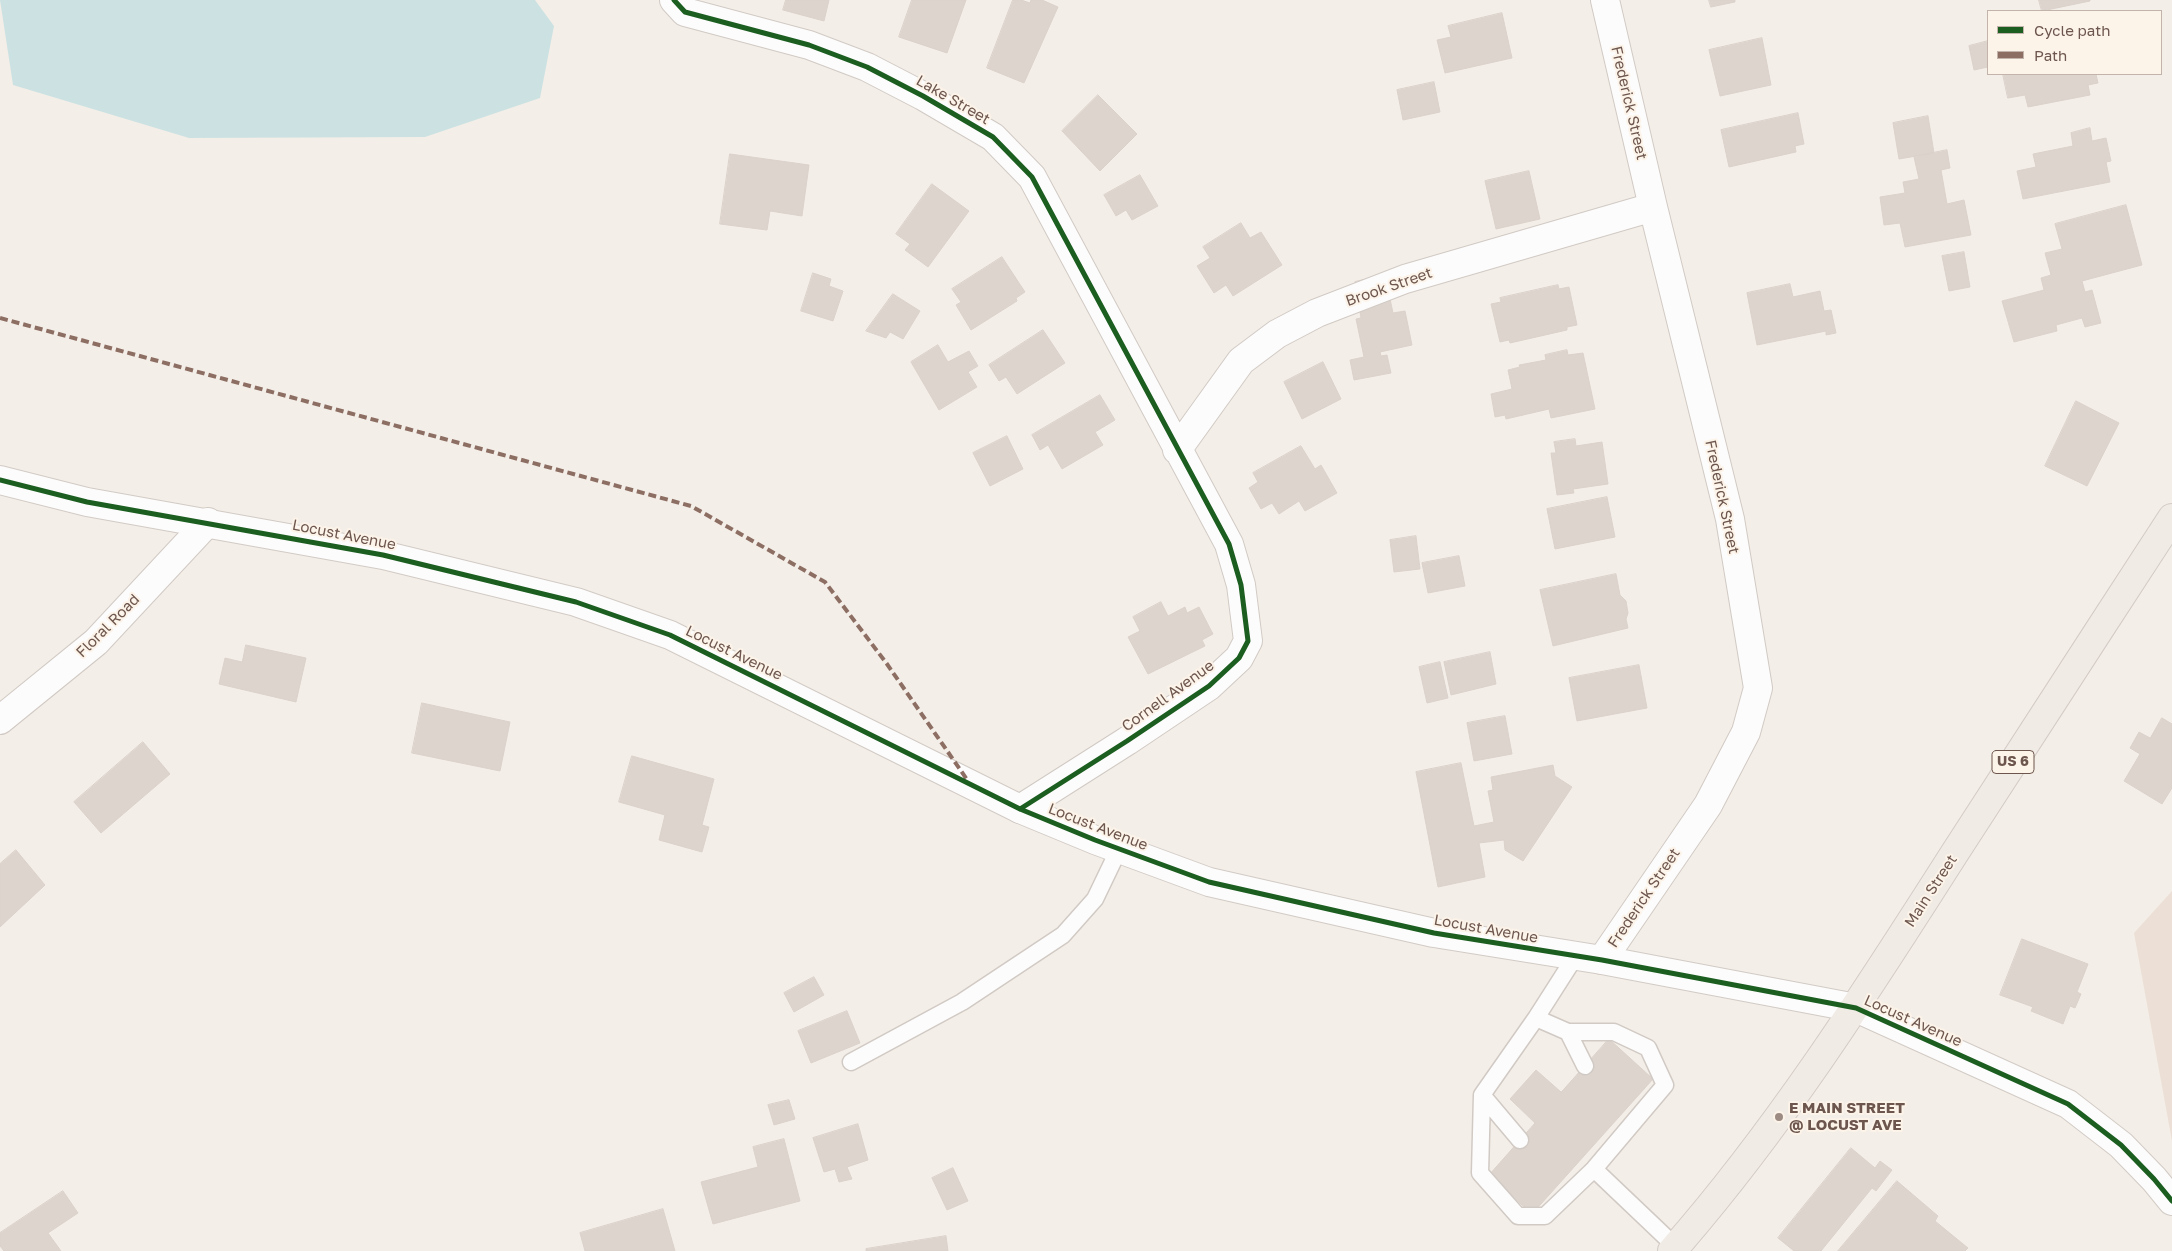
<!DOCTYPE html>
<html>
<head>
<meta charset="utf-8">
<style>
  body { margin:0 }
  #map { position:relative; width:2172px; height:1251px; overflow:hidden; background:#f4eee8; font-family:"Golos Text",sans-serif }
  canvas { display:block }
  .legend { position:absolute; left:1987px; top:10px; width:175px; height:65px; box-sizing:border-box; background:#fcf3e9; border:1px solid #c3b4ab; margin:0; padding:6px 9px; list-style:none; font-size:15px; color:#6d564d }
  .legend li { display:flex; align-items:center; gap:10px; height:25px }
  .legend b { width:25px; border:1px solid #c3b4ab }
</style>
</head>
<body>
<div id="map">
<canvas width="2172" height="1251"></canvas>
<ul class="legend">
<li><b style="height:6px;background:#1b5e20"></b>Cycle path</li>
<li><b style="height:6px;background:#8d6e63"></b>Path</li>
</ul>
</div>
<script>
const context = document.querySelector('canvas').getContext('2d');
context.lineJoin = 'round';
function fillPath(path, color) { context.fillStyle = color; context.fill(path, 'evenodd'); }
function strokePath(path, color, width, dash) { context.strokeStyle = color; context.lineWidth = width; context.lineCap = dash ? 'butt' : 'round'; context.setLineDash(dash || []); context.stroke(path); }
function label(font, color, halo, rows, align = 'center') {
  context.font = font + ' "Golos Text",sans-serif'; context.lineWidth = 4; context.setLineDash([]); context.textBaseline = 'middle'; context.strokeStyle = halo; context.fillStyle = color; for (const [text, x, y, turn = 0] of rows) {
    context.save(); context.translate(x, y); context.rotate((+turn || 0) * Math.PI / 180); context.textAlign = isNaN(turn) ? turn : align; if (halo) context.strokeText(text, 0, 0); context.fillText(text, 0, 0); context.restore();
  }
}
fillPath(new Path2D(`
  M 2172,891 L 2172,1141 L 2134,933 Z`), '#ece0d6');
fillPath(new Path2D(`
  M 0,0 L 535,0 L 554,26 L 540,98 L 425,137 L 189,138 L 13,85 Z`), '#cce2e2');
const building = new Path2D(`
  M 786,0 L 829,0 L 824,21 L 783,10 Z
  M 912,0 L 966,0 L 947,53 L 899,37 Z
  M 1013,0 L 1021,0 L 1030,3 L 1031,0 L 1042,0 L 1058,7 L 1024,83 L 987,68 Z
  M 1709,0 L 1735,0 L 1735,2 L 1711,7 Z
  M 2039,0 L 2090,0 L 2090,1 L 2042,11 Z
  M 1502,13 L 1512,58 L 1445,73 L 1437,40 L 1451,37 L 1448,26 Z
  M 1762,38 L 1771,85 L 1720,96 L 1709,50 Z
  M 1988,41 L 1988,67 L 1974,70 L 1969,46 Z
  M 2003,74 L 2096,74 L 2098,83 L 2088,85 L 2090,95 L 2028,107 L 2025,95 L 2008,98 Z
  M 1434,82 L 1440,112 L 1403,120 L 1397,90 Z
  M 1098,95 L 1137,134 L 1100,171 L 1062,131 Z
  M 1798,113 L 1804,144 L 1795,146 L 1796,152 L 1729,167 L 1721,130 Z
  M 1928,116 L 1934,153 L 1899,159 L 1893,123 Z
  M 2090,128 L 2092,141 L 2106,138 L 2111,161 L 2106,162 L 2110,182 L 2023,199 L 2017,171 L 2036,167 L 2033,154 L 2073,146 L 2071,133 Z
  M 1947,150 L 1950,168 L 1941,170 L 1947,204 L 1964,200 L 1971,235 L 1905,247 L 1900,223 L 1884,225 L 1880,197 L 1905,193 L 1903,182 L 1919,179 L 1914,157 Z
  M 730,154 L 809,165 L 802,216 L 770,211 L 767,230 L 720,224 Z
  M 1529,171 L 1540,219 L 1496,229 L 1485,181 Z
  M 1140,175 L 1158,206 L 1132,220 L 1126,210 L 1116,216 L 1104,195 Z
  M 932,184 L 969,211 L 928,267 L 905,250 L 910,244 L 896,234 Z
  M 2126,205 L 2142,265 L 2082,281 L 2085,292 L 2092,290 L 2101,323 L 2085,327 L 2082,318 L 2056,325 L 2057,331 L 2014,342 L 2002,301 L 2044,290 L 2041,278 L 2051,275 L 2045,253 L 2062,249 L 2055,224 Z
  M 1241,223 L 1250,238 L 1261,232 L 1282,265 L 1233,296 L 1226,285 L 1214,293 L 1197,266 L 1210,258 L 1203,247 Z
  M 1964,252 L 1970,287 L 1949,291 L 1942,256 Z
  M 1002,257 L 1025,292 L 1016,298 L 1017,301 L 971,330 L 956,305 L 961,302 L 952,289 Z
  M 813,273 L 831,279 L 829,286 L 843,291 L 833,321 L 801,311 Z
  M 1385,275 L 1393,313 L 1405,311 L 1412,345 L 1380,352 L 1381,356 L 1387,355 L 1391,373 L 1354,380 L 1350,360 L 1364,357 L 1356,319 L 1361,318 L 1355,282 Z
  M 1790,284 L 1793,297 L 1820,291 L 1824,311 L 1831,310 L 1836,333 L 1826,335 L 1826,331 L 1757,345 L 1747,293 Z
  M 1558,285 L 1559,289 L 1569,287 L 1577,325 L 1567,327 L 1567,330 L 1510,343 L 1509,340 L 1500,342 L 1491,304 L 1501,302 L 1500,298 Z
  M 893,294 L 920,311 L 903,339 L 890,332 L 886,338 L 866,331 Z
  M 1043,330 L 1065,363 L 1017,394 L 1006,377 L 999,381 L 989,365 Z
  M 938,345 L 948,362 L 969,351 L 978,366 L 968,372 L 977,387 L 939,410 L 911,362 Z
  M 1567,350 L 1568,355 L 1583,353 L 1595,409 L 1551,418 L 1549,409 L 1506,419 L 1505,415 L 1495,417 L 1491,394 L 1512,389 L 1508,370 L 1520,367 L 1519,365 L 1546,360 L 1545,355 Z
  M 1323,362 L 1341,399 L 1302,419 L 1284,382 Z
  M 1100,395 L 1115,420 L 1095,432 L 1103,445 L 1062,469 L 1048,445 L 1040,450 L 1032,435 Z
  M 2076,401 L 2119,423 L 2087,486 L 2045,466 Z
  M 1007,436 L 1023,469 L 990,486 L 973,453 Z
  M 1575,439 L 1576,446 L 1602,442 L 1608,484 L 1573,489 L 1574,493 L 1557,495 L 1551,453 L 1556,453 L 1554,442 Z
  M 1301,446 L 1315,469 L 1321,465 L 1337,493 L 1305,511 L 1299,501 L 1279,514 L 1272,503 L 1261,509 L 1249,488 L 1258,482 L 1253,473 Z
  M 1607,497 L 1615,537 L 1555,549 L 1547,509 Z
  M 1416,536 L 1420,569 L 1394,572 L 1390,540 Z
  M 1459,556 L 1465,586 L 1428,593 L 1422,563 Z
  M 1616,574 L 1620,595 L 1626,601 L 1628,613 L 1626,619 L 1628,628 L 1553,646 L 1540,590 Z
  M 1161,602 L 1168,616 L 1185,607 L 1187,613 L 1199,607 L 1213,634 L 1202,640 L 1205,646 L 1148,674 L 1128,637 L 1140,631 L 1133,617 Z
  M 246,645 L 306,658 L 296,702 L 219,684 L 225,658 L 242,662 Z
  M 1490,652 L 1496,684 L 1451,695 L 1444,662 Z
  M 1440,662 L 1448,698 L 1427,703 L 1419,667 Z
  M 1639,665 L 1647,708 L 1577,721 L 1569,678 Z
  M 422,703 L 510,722 L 500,771 L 412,753 Z
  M 1505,716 L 1512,754 L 1474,761 L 1467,723 Z
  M 2162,718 L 2172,724 L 2172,788 L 2162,804 L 2124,781 L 2140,754 L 2130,748 L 2139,732 L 2150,738 Z
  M 143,742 L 170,774 L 101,833 L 74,802 Z
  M 632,756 L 714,779 L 702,825 L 709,827 L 702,852 L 659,840 L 665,815 L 619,802 Z
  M 1461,763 L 1474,826 L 1494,822 L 1488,791 L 1493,790 L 1491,777 L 1553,765 L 1555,776 L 1572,787 L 1523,861 L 1505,850 L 1504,840 L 1479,843 L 1485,877 L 1438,887 L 1416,772 Z
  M 16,850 L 45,885 L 0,927 L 0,864 Z
  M 2022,939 L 2088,964 L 2077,992 L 2081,994 L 2075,1008 L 2070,1006 L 2063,1024 L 2031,1011 L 2033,1007 L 2000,995 Z
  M 814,977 L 824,995 L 794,1012 L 784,993 Z
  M 847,1011 L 860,1043 L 811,1063 L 798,1031 Z
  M 1609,1039 L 1653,1079 L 1532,1214 L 1489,1175 L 1535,1123 L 1510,1099 L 1536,1070 L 1561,1092 Z
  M 789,1100 L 795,1119 L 774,1125 L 768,1105 Z
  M 858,1124 L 868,1160 L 847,1167 L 852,1179 L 839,1182 L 835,1169 L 824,1172 L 813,1138 Z
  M 784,1139 L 800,1201 L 713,1224 L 701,1182 L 758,1167 L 753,1147 Z
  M 1851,1148 L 1875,1168 L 1880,1161 L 1892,1170 L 1876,1191 L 1872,1188 L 1821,1251 L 1794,1251 L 1778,1238 Z
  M 953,1168 L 968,1201 L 947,1210 L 932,1178 Z
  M 1897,1181 L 1938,1216 L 1935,1221 L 1968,1248 L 1965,1251 L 1838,1251 Z
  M 63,1191 L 78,1213 L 48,1233 L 61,1251 L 4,1251 L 0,1246 L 0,1233 Z
  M 663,1209 L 675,1251 L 585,1251 L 580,1233 Z
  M 946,1236 L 948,1251 L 866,1251 L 866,1249 Z`);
fillPath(building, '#ddd4ce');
strokePath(building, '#dbd1cb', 1);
const lane = new Path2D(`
  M 1536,1018 L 1568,1032 L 1614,1032 L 1648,1048 L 1665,1085 L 1594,1169 L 1545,1216 L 1518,1216 L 1480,1173 L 1482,1095 L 1536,1018 L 1575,957
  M 1568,1032 L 1585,1066
  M 851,1062 L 962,1002 L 1063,935 L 1095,899 L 1119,849
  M 1482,1095 L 1520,1140
  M 1594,1169 L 1676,1247`);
const street = new Path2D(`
  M 674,0 L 685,12 L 809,45 L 867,67 L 923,96 L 993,137 L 1032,177 L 1229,544 L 1241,585 L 1248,641 L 1239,658 L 1209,686 L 1127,741 L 1020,809
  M 1177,450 L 1241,361 L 1277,334 L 1317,313 L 1405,279 L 1653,207
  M 0,720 L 96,642 L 208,522
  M 1602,960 L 1708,805 L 1746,732 L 1758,688 L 1730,519 L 1653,207 L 1605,0`);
const secondary = new Path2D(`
  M 0,480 L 87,502 L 383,555 L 576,602 L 670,635 L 1020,809 L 1095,840 L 1209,882 L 1434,933 L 1602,960 L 1856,1008 L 2068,1104 L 2121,1145 L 2154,1179 L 2172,1201`);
const primary = new Path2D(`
  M 1672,1251 C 1780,1128 1868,989 1956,851 C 2027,740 2100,629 2172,518`);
strokePath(lane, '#d1cac4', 19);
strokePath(street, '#d1cac4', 30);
strokePath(secondary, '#d2cbc5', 30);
strokePath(primary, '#d3cac6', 30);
strokePath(lane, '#fdfcfc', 16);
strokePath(street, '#fdfcfc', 28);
strokePath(secondary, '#fdfcfc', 28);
strokePath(primary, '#f0ebe5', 28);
strokePath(new Path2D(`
  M 0,318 L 691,506 L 825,582 L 887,664 L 968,781`), '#8d6e63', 4, [8, 4]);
strokePath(new Path2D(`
  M 674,0 L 685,12 L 809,45 L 867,67 L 923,96 L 993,137 L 1032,177 L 1229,544 L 1241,585 L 1248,641 L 1239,658 L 1209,686 L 1127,741 L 1020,809
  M 0,480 L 87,502 L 383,555 L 576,602 L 670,635 L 1020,809 L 1095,840 L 1209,882 L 1434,933 L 1602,960 L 1856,1008 L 2068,1104 L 2121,1145 L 2154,1179 L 2172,1201`), '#1b5e20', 5);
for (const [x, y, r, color] of [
  [1779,1117,5,"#9c8b83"]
]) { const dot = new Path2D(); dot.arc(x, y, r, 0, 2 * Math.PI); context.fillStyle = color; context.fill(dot); strokePath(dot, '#fcf3e9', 2); }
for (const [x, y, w] of [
  [2013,762,42]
]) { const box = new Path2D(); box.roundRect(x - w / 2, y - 11.5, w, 23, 4); context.fillStyle = '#fcf3e9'; context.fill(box); strokePath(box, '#6d564d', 1); }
label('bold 14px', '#6d564d', null, [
  ["US 6",2013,762]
]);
label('15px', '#6d564d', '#fcf3e9', [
  ["Lake Street",953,100,30],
  ["Frederick Street",1629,103,77],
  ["Brook Street",1389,287,-19],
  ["Frederick Street",1722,497,78],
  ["Locust Avenue",344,535,11],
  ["Floral Road",108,626,-45],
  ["Locust Avenue",734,653,26],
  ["Cornell Avenue",1168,696,-36],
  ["Locust Avenue",1098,827,21],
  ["Main Street",1931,891,-57],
  ["Frederick Street",1644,898,-56],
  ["Locust Avenue",1486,929,10],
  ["Locust Avenue",1913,1021,24]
]);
label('bold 15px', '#6d564d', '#fcf3e9', [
  ["E MAIN STREET",1789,1108],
  ["@ LOCUST AVE",1789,1125]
], 'left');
</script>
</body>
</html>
